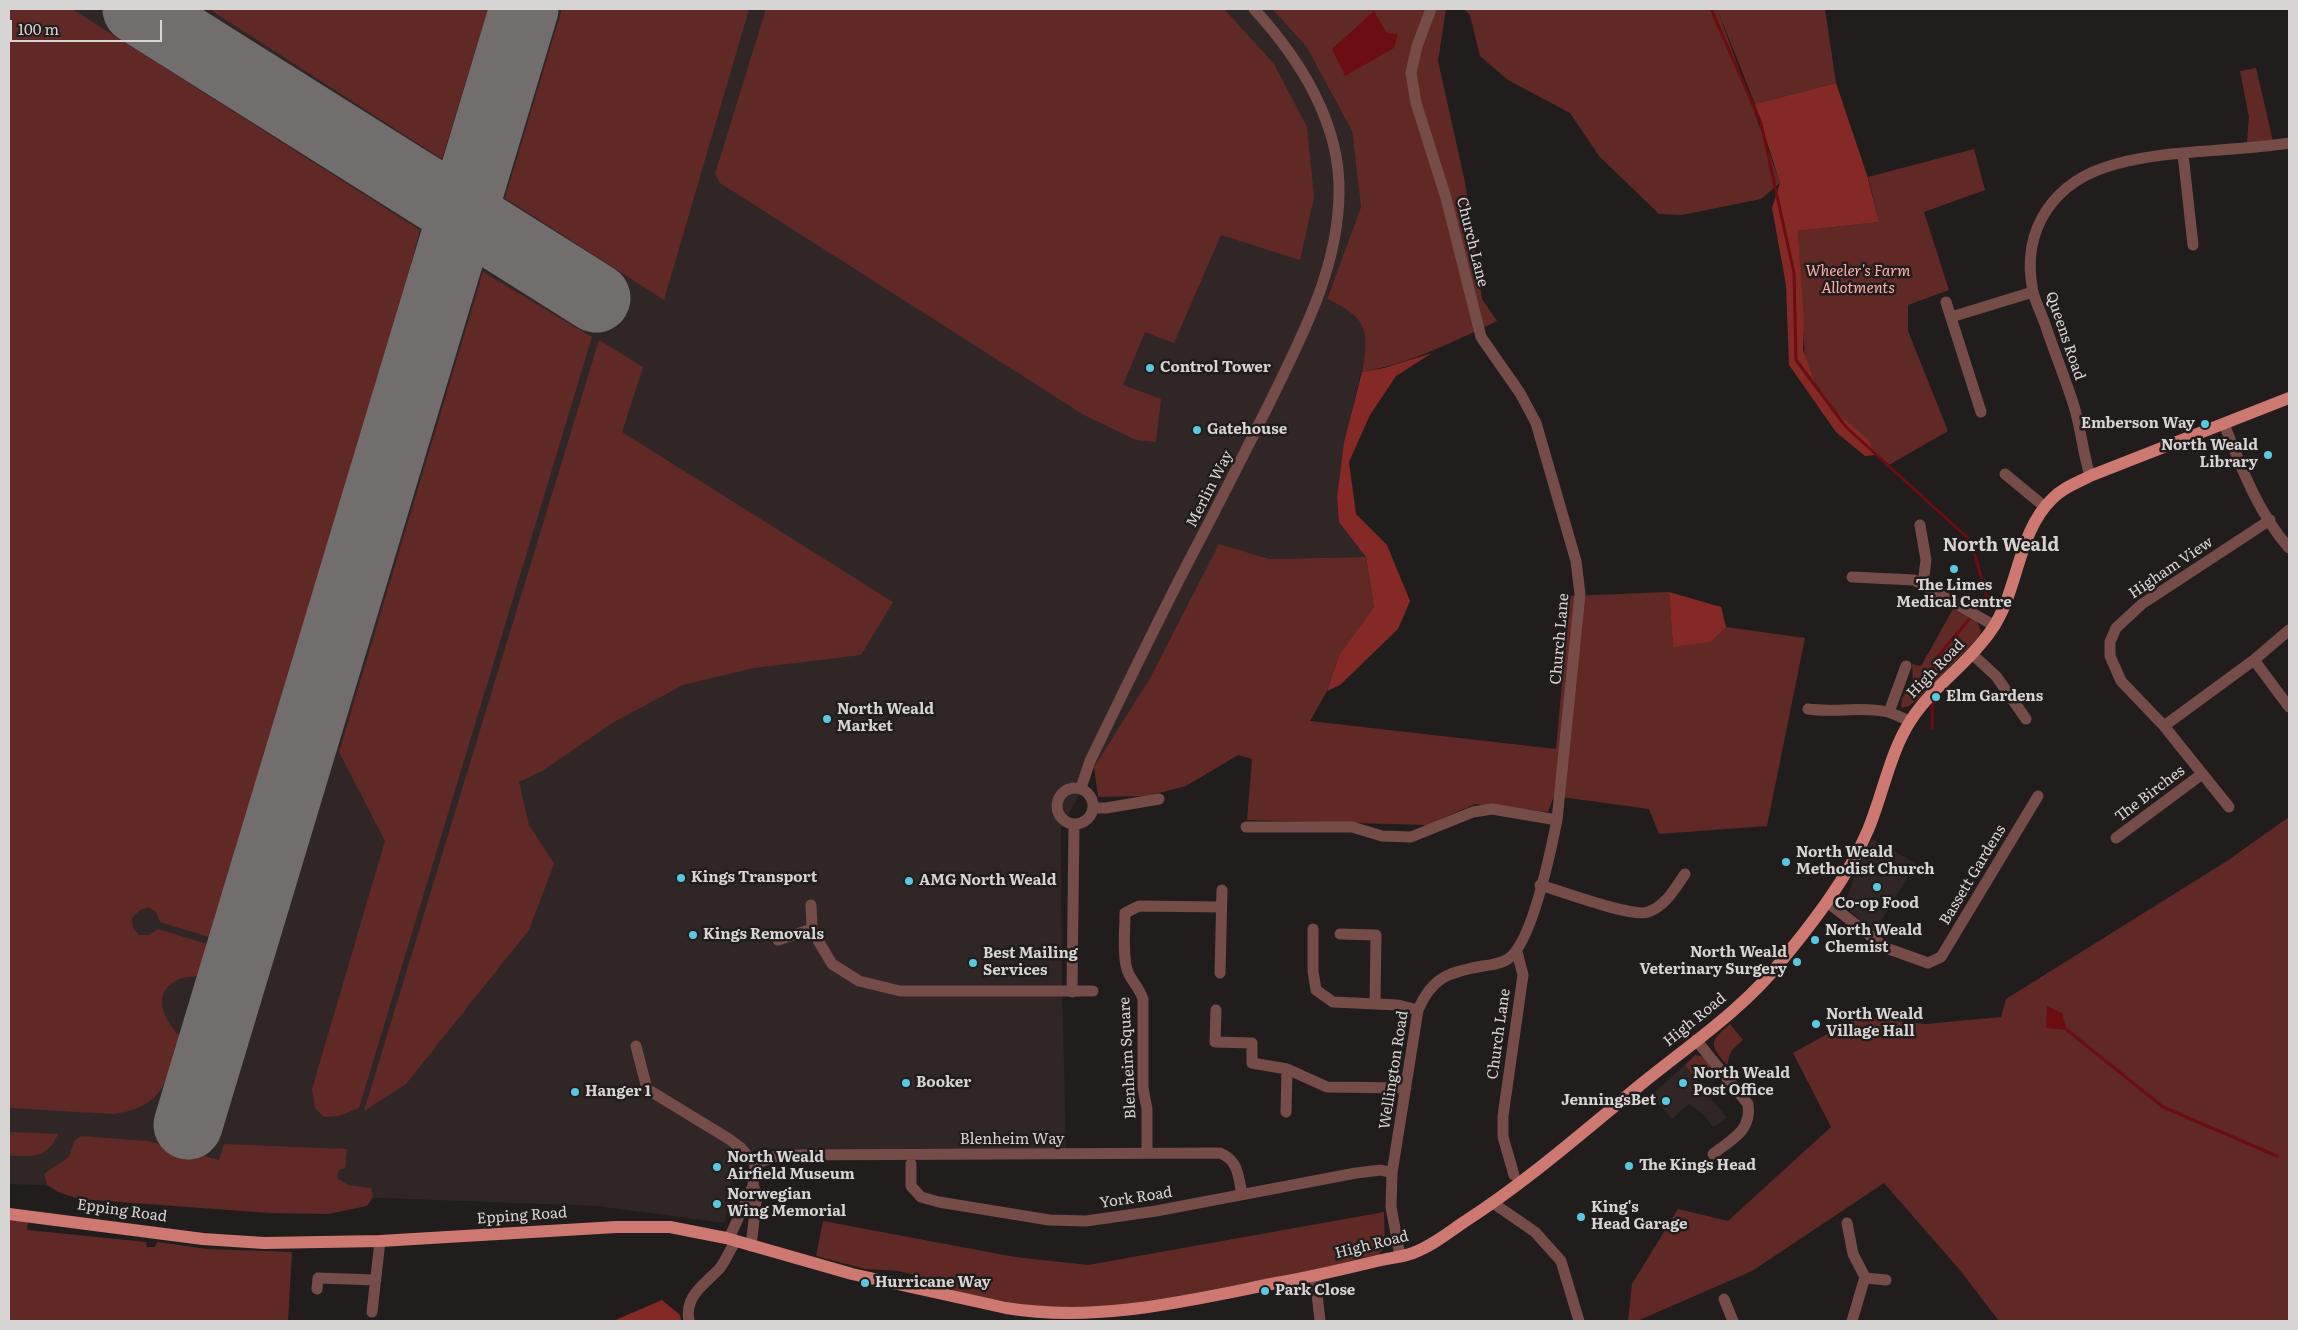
<!DOCTYPE html>
<html>
<head>
<meta charset="utf-8">
<style>
  body { margin:0 }
  #map { position:relative; width:2298px; height:1330px; overflow:hidden; background:#211d1c; font-family:Literata,serif }
  canvas { display:block }
  .frame { position:absolute; inset:0; border:10px solid #d7d4d4; pointer-events:none }
  .scale { position:absolute; left:10px; top:20px; width:152px; height:22px; box-sizing:border-box; border:2px solid #d7d4d4; border-top:0; padding-left:6px; font-size:15px; line-height:18px; white-space:nowrap; color:#d7d4d4; -webkit-text-stroke:4px #211d1c; paint-order:stroke }
</style>
</head>
<body>
<div id="map">
<canvas width="2298" height="1330"></canvas>
<div class="frame"></div>
<div class="scale">100 m</div>
</div>
<script>
const context = document.querySelector('canvas').getContext('2d');
context.lineJoin = 'round';
function fillPath(path, color) { context.fillStyle = color; context.fill(path, 'evenodd'); }
function strokePath(path, color, width, dash) { context.strokeStyle = color; context.lineWidth = width; context.lineCap = dash ? 'butt' : 'round'; context.setLineDash(dash || []); context.stroke(path); }
function label(font, color, halo, rows, align = 'center') {
  context.font = font + ' Literata,serif'; context.lineWidth = 5; context.setLineDash([]); context.textBaseline = 'middle'; context.strokeStyle = halo; context.fillStyle = color; for (const [text, x, y, turn = 0] of rows) {
    context.save(); context.translate(x, y); context.rotate((+turn || 0) * Math.PI / 180); context.textAlign = isNaN(turn) ? turn : align; if (halo) context.strokeText(text, 0, 0); context.fillText(text, 0, 0); context.restore();
  }
}
fillPath(new Path2D(`
  M 9,9 L 1272,9 L 1306,46 L 1352,131 L 1361,207 L 1327,299 L 1349,308 L 1361,324 L 1368,343 L 1344,442 L 1337,497 L 1339,522 L 1366,557 L 1269,559 L 1219,545 L 1150,678 L 1094,767 L 1061,828 L 1062,982 L 1066,1149 L 761,1149 L 739,1157 L 734,1169 L 725,1223 L 597,1206 L 9,1184 Z
  M 1872,839 L 1916,863 L 1873,934 L 1845,905 L 1857,868 Z
  M 1685,1065 L 1727,1118 L 1713,1127 L 1704,1115 L 1689,1104 L 1672,1119 L 1651,1095 Z`), '#302625');
fillPath(new Path2D(`
  M 9,9 L 72,9 L 420,230 L 397,316 L 236,855 L 209,937 L 160,922 L 156,912 L 149,907 L 140,910 L 132,918 L 133,928 L 139,935 L 149,935 L 158,929 L 207,944 L 197,976 C 191,977 183,977 177,980 C 150,994 165,1022 180,1036 C 168,1079 164,1108 113,1114 L 9,1108 Z
  M 209,9 L 488,9 L 442,159 Z
  M 562,9 L 749,9 L 664,300 L 505,198 Z
  M 766,9 L 1224,9 L 1274,64 L 1307,127 L 1314,197 L 1300,260 L 1221,235 L 1174,343 L 1145,332 L 1123,385 L 1161,399 L 1156,442 L 1136,440 L 1084,415 L 720,183 L 715,174 Z
  M 1272,9 L 1446,9 L 1438,61 L 1465,182 L 1482,299 L 1497,321 C 1453,342 1411,363 1362,372 C 1370,331 1367,317 1327,299 L 1361,207 L 1352,131 L 1306,46 Z
  M 1464,9 L 1825,9 L 1836,83 L 1755,104 L 1718,11 L 1780,183 L 1761,199 L 1682,215 L 1659,214 L 1599,156 L 1570,113 L 1508,80 L 1480,56 L 1470,15 Z
  M 2256,68 L 2273,141 L 2247,142 L 2249,117 L 2240,71 Z
  M 1974,149 L 1985,190 L 1924,212 L 1949,290 L 1908,305 L 1908,331 L 1948,431 L 1889,465 L 1836,419 L 1815,391 L 1805,359 L 1798,231 L 1879,222 L 1868,177 Z
  M 483,272 L 592,337 L 359,1108 L 338,1116 L 324,1117 L 315,1108 L 312,1089 L 385,841 L 339,752 Z
  M 599,340 L 643,367 L 622,432 L 893,602 L 861,655 L 754,668 L 683,685 L 614,722 L 542,771 L 519,782 L 529,825 L 554,864 L 529,930 L 406,1084 L 364,1111 Z
  M 1219,544 L 1269,559 L 1366,557 L 1374,607 L 1339,655 L 1327,691 L 1310,721 L 1556,749 L 1570,596 L 1669,592 L 1673,646 L 1711,642 L 1726,627 L 1805,638 L 1767,826 L 1659,834 L 1649,809 L 1554,796 L 1548,812 L 1475,804 L 1428,825 L 1247,820 L 1252,759 L 1238,755 L 1186,786 L 1147,796 L 1098,797 L 1094,767 L 1150,678 Z
  M 1953,609 L 1977,622 L 1981,631 L 1979,637 L 1919,698 L 1909,706 L 1901,708 L 1902,698 L 1913,681 L 1912,664 L 1921,666 Z
  M 2289,817 L 2289,1321 L 1999,1321 L 1959,1269 L 1884,1183 L 1752,1271 L 1637,1321 L 1628,1321 L 1632,1284 L 1678,1209 L 1728,1221 L 1831,1127 L 1793,1053 L 1858,1017 L 1926,1024 L 2001,1017 L 2006,999 L 2227,861 Z
  M 1730,1024 L 1743,1040 L 1731,1051 L 1727,1065 C 1709,1044 1709,1042 1730,1024 Z
  M 1695,1055 L 1704,1057 L 1719,1073 L 1692,1074 L 1685,1065 Z
  M 9,1132 L 58,1134 C 47,1158 35,1156 12,1156 L 9,1154 Z
  M 81,1136 L 148,1141 L 219,1160 L 224,1144 L 347,1149 L 345,1168 L 339,1170 L 337,1178 L 348,1185 L 371,1188 L 373,1197 L 367,1206 L 328,1214 L 270,1213 L 79,1199 L 58,1192 L 47,1185 L 44,1174 L 69,1157 L 74,1141 Z
  M 1384,1212 L 1385,1247 L 1379,1254 L 1313,1270 L 1169,1298 L 1107,1307 L 1040,1307 L 1008,1302 L 960,1293 L 922,1277 L 899,1271 L 865,1269 L 816,1256 L 823,1221 L 1015,1257 L 1088,1265 Z
  M 9,1214 L 29,1215 L 27,1230 L 146,1242 L 147,1247 L 155,1247 L 157,1242 L 207,1249 L 292,1252 L 288,1321 L 9,1321 Z`), '#612926');
fillPath(new Path2D(`
  M 1836,83 L 1867,175 L 1879,222 L 1798,231 L 1804,323 L 1803,350 L 1817,389 L 1839,415 L 1869,440 L 1875,455 L 1865,456 L 1836,432 L 1789,365 L 1786,285 L 1772,208 L 1780,183 L 1755,104 Z
  M 1432,353 L 1396,376 L 1370,415 L 1349,462 L 1356,514 L 1387,545 L 1410,601 L 1398,629 L 1340,685 L 1327,691 L 1339,655 L 1374,607 L 1366,557 L 1339,522 L 1337,497 L 1344,442 L 1362,372 L 1384,368 Z
  M 1669,592 L 1721,607 L 1726,627 L 1711,642 L 1673,647 Z
  M 662,1300 L 680,1315 L 681,1321 L 613,1321 Z`), '#852927');
fillPath(new Path2D(`
  M 1374,11 L 1387,33 L 1398,34 L 1394,48 L 1345,76 L 1332,49 Z
  M 2047,1006 L 2062,1013 L 2067,1030 L 2046,1028 Z`), '#6c0d11');
strokePath(new Path2D(`
  M 1711,9 L 1761,123 L 1794,273 L 1796,360 L 1846,427 L 1971,541 L 1987,598 L 1933,662 L 1933,687
  M 1932,728 L 1933,699
  M 2067,1030 L 2163,1107 L 2277,1156`), '#6c0d11', 3);
strokePath(new Path2D(`
  M 137,9 L 596,298
  M 188,1125 L 524,9`), '#726e6e', 69);
strokePath(new Path2D(`
  M 2183,154 L 2193,245
  M 1946,302 L 1981,412
  M 1951,317 L 2033,292
  M 2224,424 C 2241,467 2258,513 2289,548
  M 2005,474 L 2045,507
  M 2090,476 C 2083,453 2081,429 2074,406 C 2065,378 2054,351 2045,324 C 2041,313 2036,303 2033,292 C 2020,228 2055,180 2116,164 C 2172,149 2232,152 2289,143
  M 1920,525 L 1926,560 L 1923,584
  M 1852,577 L 1914,580 L 1995,626
  M 1973,655 L 1996,676 L 2026,719
  M 2254,660 L 2289,707
  M 1808,709 C 1834,713 1861,706 1888,712 C 1895,714 1902,718 1910,721
  M 1889,712 L 1906,666
  M 2164,726 L 2254,660 L 2289,630
  M1057 806a18 18 0 1 1 36 0a18 18 0 1 1-36 0Z
  M 1081,788 L 1090,761 C 1124,691 1158,620 1194,551 C 1220,502 1245,452 1270,402 C 1302,336 1338,269 1339,194 C 1341,124 1300,59 1254,9
  M 2229,807 L 2164,726 L 2121,681 L 2110,656 L 2110,642 L 2116,628 L 2142,604 L 2270,520
  M 1093,808 L 1106,808 L 1159,799
  M 1246,827 L 1352,827 L 1382,836 L 1411,837 L 1473,812 L 1492,809 L 1557,820
  M 2116,838 L 2202,774
  M 1540,885 C 1561,891 1632,918 1648,912 C 1666,906 1675,888 1685,874
  M 1827,902 L 1886,948 L 1928,963 L 1941,957 L 2038,796
  M 811,905 L 812,929 L 819,942 L 832,964 L 859,981 L 900,991 L 1093,991
  M 1313,929 L 1313,971 L 1316,990 L 1333,1002 L 1398,1005 L 1418,1010
  M 1340,934 L 1376,935 L 1375,1004
  M 778,940 L 812,929
  M 1220,973 L 1222,890
  M 1072,992 L 1074,824
  M 1216,1010 L 1215,1042 L 1252,1043 L 1252,1063 L 1287,1069 L 1327,1087 L 1406,1088
  M 1696,1040 L 1748,1104 C 1752,1131 1732,1139 1713,1154
  M 636,1046 L 647,1089 L 729,1139 L 741,1148 L 755,1164 L 753,1186 L 731,1234 L 726,1238
  M 1286,1112 L 1287,1069
  M 1147,1153 L 1147,1109 L 1143,1088 L 1143,999 C 1139,987 1132,982 1128,972 C 1122,958 1125,929 1125,913 L 1139,906 L 1221,907
  M 755,1164 L 779,1155 L 1220,1153 C 1239,1161 1238,1176 1242,1194
  M 911,1164 L 911,1186 L 921,1197 L 939,1202 L 1049,1220 L 1086,1221 L 1156,1211 L 1356,1173 L 1381,1170 L 1392,1173
  M 1514,1175 L 1503,1137 L 1503,1116 L 1523,975 L 1517,952
  M 1493,1203 L 1535,1232 L 1561,1261 L 1579,1321
  M 1847,1223 L 1853,1254 L 1865,1277 L 1852,1321
  M 751,1246 L 757,1194 L 753,1186
  M 1400,1256 L 1391,1207 L 1392,1173 L 1418,1010 C 1432,977 1449,972 1483,966 C 1492,965 1500,964 1508,959 C 1532,943 1551,850 1557,820 L 1580,594 L 1576,561 L 1536,423 L 1520,393 L 1481,337 L 1446,198 L 1416,103 L 1411,73 L 1417,46 L 1431,9
  M 1315,1276 L 1320,1321
  M 1865,1278 L 1886,1280
  M 317,1289 L 318,1278 L 376,1280
  M 1724,1299 L 1733,1321
  M 372,1312 L 380,1241
  M 689,1321 C 684,1296 704,1285 720,1268 C 726,1260 730,1249 736,1241`), '#754c48', 11);
strokePath(new Path2D(`
  M 9,1214 L 203,1239 L 264,1243 L 380,1241 L 616,1227 L 670,1227 L 726,1238 L 852,1274 L 1006,1308 C 1097,1323 1186,1301 1276,1283 C 1310,1277 1344,1269 1377,1261 C 1389,1258 1402,1257 1413,1253 C 1432,1246 1448,1233 1464,1222 C 1526,1182 1582,1133 1639,1086 C 1688,1046 1744,1009 1783,959 C 1815,920 1848,877 1868,830 C 1883,794 1890,752 1911,720 C 1933,686 1967,665 1990,632 C 2019,593 2016,534 2052,499 C 2062,488 2077,483 2090,476 L 2289,398`), '#cd7871', 12);
for (const [x, y, r, color] of [
  [1150,368,5,"#57c9e2"],
  [2205,424,5,"#57c9e2"],
  [1197,430,5,"#57c9e2"],
  [2268,455,5,"#57c9e2"],
  [1954,569,5,"#57c9e2"],
  [1936,697,5,"#57c9e2"],
  [827,719,5,"#57c9e2"],
  [1786,862,5,"#57c9e2"],
  [681,878,5,"#57c9e2"],
  [909,881,5,"#57c9e2"],
  [1877,887,5,"#57c9e2"],
  [693,935,5,"#57c9e2"],
  [1815,940,5,"#57c9e2"],
  [1797,962,5,"#57c9e2"],
  [973,963,5,"#57c9e2"],
  [1816,1024,5,"#57c9e2"],
  [906,1083,5,"#57c9e2"],
  [1683,1083,5,"#57c9e2"],
  [575,1092,5,"#57c9e2"],
  [1666,1101,5,"#57c9e2"],
  [1629,1166,5,"#57c9e2"],
  [717,1167,5,"#57c9e2"],
  [717,1204,5,"#57c9e2"],
  [1581,1217,5,"#57c9e2"],
  [865,1283,5,"#57c9e2"],
  [1265,1291,5,"#57c9e2"]
]) { const dot = new Path2D(); dot.arc(x, y, r, 0, 2 * Math.PI); context.fillStyle = color; context.fill(dot); strokePath(dot, '#211d1c', 2); }
label('15px', '#d7d4d4', '#211d1c', [
  ["Church Lane",1472,242,76],
  ["Queens Road",2065,336,71],
  ["Merlin Way",1210,489,-63],
  ["Higham View",2171,568,-34],
  ["Church Lane",1560,639,-85],
  ["High Road",1936,669,-46],
  ["The Birches",2150,794,-37],
  ["Bassett Gardens",1973,875,-59],
  ["High Road",1695,1020,-39],
  ["Church Lane",1499,1034,-82],
  ["Blenheim Square",1128,1058,-93],
  ["Wellington Road",1394,1070,-81],
  ["Blenheim Way",1012,1140],
  ["York Road",1136,1198,-9],
  ["Epping Road",122,1211,8],
  ["Epping Road",522,1216,-4],
  ["High Road",1372,1245,-14]
]);
label('italic 15px', '#feafa7', '#211d1c', [
  ["Wheeler's Farm",1858,272],
  ["Allotments",1858,289]
]);
label('bold 15px', '#d7d4d4', '#211d1c', [
  ["Control Tower",1160,368],
  ["Emberson Way",2195,424,"right"],
  ["Gatehouse",1207,430],
  ["North Weald",2258,446,"right"],
  ["Library",2258,463,"right"],
  ["The Limes",1954,586,"center"],
  ["Medical Centre",1954,603,"center"],
  ["Elm Gardens",1946,697],
  ["North Weald",837,710],
  ["Market",837,727],
  ["North Weald",1796,853],
  ["Methodist Church",1796,870],
  ["Kings Transport",691,878],
  ["AMG North Weald",919,881],
  ["Co-op Food",1877,904,"center"],
  ["North Weald",1825,931],
  ["Chemist",1825,948],
  ["Kings Removals",703,935],
  ["North Weald",1787,953,"right"],
  ["Veterinary Surgery",1787,970,"right"],
  ["Best Mailing",983,954],
  ["Services",983,971],
  ["North Weald",1826,1015],
  ["Village Hall",1826,1032],
  ["North Weald",1693,1074],
  ["Post Office",1693,1091],
  ["Booker",916,1083],
  ["Hanger 1",585,1092],
  ["JenningsBet",1656,1101,"right"],
  ["North Weald",727,1158],
  ["Airfield Museum",727,1175],
  ["The Kings Head",1639,1166],
  ["Norwegian",727,1195],
  ["Wing Memorial",727,1212],
  ["King's",1591,1208],
  ["Head Garage",1591,1225],
  ["Hurricane Way",875,1283],
  ["Park Close",1275,1291]
], 'left');
label('bold 18px', '#d7d1d0', '#211d1c', [
  ["North Weald",2001,546]
]);
</script>
</body>
</html>
